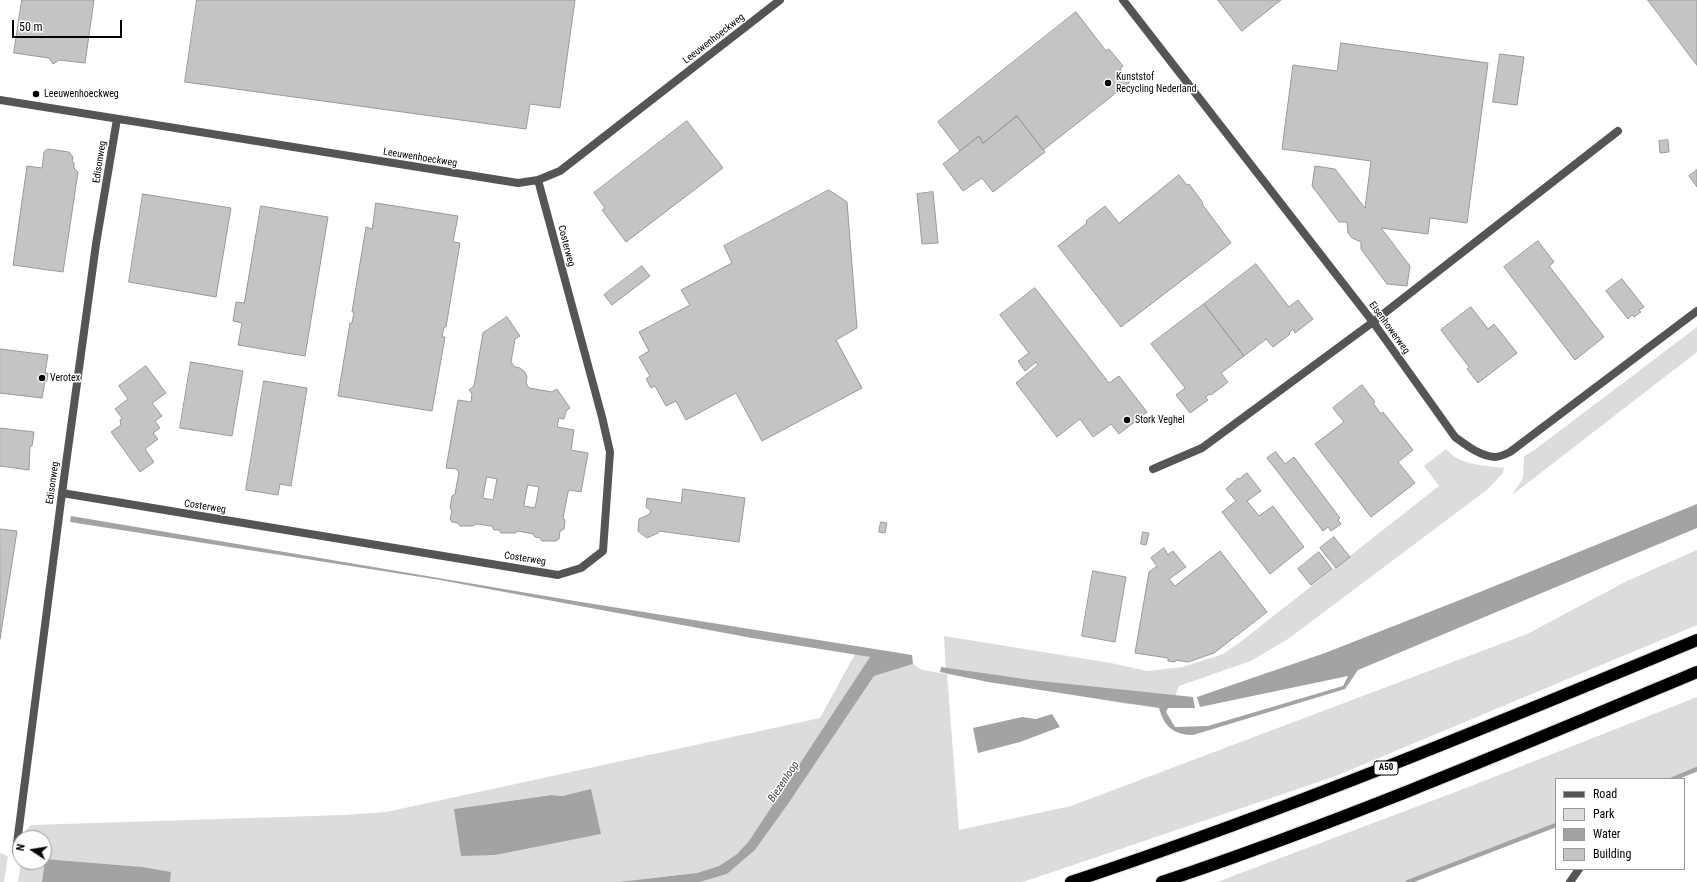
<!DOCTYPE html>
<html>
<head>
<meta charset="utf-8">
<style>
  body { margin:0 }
  #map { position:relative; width:1697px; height:882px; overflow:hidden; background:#fff; font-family:"Roboto Condensed",sans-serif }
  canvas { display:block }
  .legend { position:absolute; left:1555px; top:778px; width:130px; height:92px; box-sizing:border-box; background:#fff; border:1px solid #999; margin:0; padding:5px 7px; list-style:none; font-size:12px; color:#000 }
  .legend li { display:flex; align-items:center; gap:8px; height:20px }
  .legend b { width:20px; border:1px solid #999 }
  .north { position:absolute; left:12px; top:830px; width:40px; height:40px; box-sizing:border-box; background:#fff; border:1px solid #999; border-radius:50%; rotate:282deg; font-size:11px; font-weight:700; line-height:16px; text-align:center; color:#000 }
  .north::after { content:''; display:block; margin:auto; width:14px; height:18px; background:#000; clip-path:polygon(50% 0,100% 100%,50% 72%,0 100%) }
  .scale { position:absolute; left:12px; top:20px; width:110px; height:18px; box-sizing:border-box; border:2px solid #000; border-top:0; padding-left:5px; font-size:12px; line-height:14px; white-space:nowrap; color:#000; -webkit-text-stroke:3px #fff; paint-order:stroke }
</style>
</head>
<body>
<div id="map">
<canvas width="1697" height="882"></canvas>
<ul class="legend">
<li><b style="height:5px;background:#555"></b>Road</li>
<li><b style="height:11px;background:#dcdcdc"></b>Park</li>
<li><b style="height:11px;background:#a3a3a3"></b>Water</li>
<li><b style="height:11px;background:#c4c4c4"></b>Building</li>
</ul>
<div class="north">N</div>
<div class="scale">50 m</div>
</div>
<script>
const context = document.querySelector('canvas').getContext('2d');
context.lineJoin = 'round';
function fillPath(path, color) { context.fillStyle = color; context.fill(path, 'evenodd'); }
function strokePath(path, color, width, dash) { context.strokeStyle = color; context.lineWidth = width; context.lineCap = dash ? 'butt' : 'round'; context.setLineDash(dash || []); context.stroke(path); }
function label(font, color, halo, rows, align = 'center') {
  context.font = font + ' "Roboto Condensed",sans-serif'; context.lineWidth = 3; context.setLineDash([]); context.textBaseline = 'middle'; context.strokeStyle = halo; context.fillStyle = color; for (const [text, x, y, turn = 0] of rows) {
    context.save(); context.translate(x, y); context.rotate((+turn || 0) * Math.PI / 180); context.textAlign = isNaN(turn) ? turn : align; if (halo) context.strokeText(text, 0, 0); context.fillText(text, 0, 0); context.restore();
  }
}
fillPath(new Path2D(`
  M 1697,327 L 1697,352 L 1512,495 L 1523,478 L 1524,456 L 1533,451 Z
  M 1446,449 C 1459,465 1483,465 1502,468 L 1504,467 L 1503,473 L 1488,489 L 1288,639 L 1251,661 L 1179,686 L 1176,694 L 1177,708 L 1127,704 L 947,674 L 959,830 L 1071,806 L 1527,634 L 1627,581 L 1697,550 L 1697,625 L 1333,777 L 1023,882 L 700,882 L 727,874 L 755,850 L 788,804 L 874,676 L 913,664 L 922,670 L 946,674 L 944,636 L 1111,663 L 1147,671 L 1183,667 L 1223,654 L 1239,643 L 1439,486 L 1424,466 Z
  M 855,654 L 871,657 L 749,841 L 737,854 L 719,866 L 697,873 L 618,882 L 170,882 L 170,872 L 143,867 L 45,859 L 42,882 L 18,882 L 21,862 L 44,862 L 44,838 L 24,838 L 26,830 L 31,825 L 344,815 L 386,812 L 820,718 ZM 550,795 L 563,796 L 601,834 L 553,843 L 454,809 Z
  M 1697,697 L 1697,769 L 1668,779 L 1556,779 L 1556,823 L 1410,882 L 1217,882 L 1466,788 Z
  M 0,853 L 8,856 L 4,882 L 0,882 Z`), '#dcdcdc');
fillPath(new Path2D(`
  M 1697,504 L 1697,528 L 1358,670 L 1345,689 L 1193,735 C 1173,735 1164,726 1159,708 L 988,682 L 940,672 L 941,667 L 1031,680 L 1193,697 L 1195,708 L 1168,708 L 1166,712 L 1175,727 L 1208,726 L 1343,686 L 1348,676 L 1200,707 L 1197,697 L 1325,653 L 1470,596 Z
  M 71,516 L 575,601 L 912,655 L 913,664 L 874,676 L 788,804 L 755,850 L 727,874 L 700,882 L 618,882 L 697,873 L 719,866 L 737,854 L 749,841 L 870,657 L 752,638 L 440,580 L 70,522 Z
  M 1052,714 L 1060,727 L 1020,742 L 978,753 L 973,728 L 1022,717 L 1036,719 Z
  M 591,789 L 601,834 L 495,855 L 461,856 L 454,809 L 551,795 L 563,796 Z
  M 45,859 L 143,867 L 171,872 L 170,882 L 42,882 Z`), '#a3a3a3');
strokePath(new Path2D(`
  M 1673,779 L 1697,769
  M 1408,882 L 1556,825`), '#a3a3a3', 4.5);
const building = new Path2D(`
  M 22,0 L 94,0 L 85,63 L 59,60 L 53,64 L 49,58 L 14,53 Z
  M 197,0 L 575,0 L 560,108 L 530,104 L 526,129 L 185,82 Z
  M 1218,0 L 1281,0 L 1242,31 Z
  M 1648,0 L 1697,0 L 1697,65 Z
  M 1076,12 L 1106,51 L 1109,49 L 1123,66 L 1120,69 L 1130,82 L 1043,150 L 1017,116 L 983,143 L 979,136 L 960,151 L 938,122 Z
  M 1341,43 L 1488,63 L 1467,223 L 1430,218 L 1428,234 L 1381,228 L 1410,266 L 1407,286 L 1387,284 L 1361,249 L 1361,242 L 1352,238 L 1348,233 L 1347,222 L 1339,222 L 1312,186 L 1315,166 L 1335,169 L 1365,208 L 1371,161 L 1282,149 L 1293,65 L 1337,71 Z
  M 1500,54 L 1524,57 L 1517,105 L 1493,102 Z
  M 1017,116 L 1045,152 L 993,192 L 982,178 L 963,191 L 943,164 L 979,136 L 983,143 Z
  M 687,121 L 723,168 L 626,242 L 602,210 L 605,208 L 594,193 Z
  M 1668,140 L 1669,152 L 1660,153 L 1659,141 Z
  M 48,149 L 69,152 L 73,157 L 72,162 L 74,163 L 74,168 L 78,172 L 63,272 L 13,265 L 27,166 L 42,168 L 44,152 Z
  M 1697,170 L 1697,187 L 1689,176 Z
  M 1179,175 L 1187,185 L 1189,184 L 1203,203 L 1202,204 L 1231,243 L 1121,327 L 1058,246 L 1087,223 L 1086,221 L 1105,206 L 1119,223 Z
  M 829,190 L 847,202 L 857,328 L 836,340 L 862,388 L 762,441 L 736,393 L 686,420 L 676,401 L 666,406 L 655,386 L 651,388 L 646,379 L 650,376 L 639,357 L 649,351 L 639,332 L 690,305 L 681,290 L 732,263 L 724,246 Z
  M 933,192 L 938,243 L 922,244 L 917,194 Z
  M 143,194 L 231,208 L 216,297 L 129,282 Z
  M 376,203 L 458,216 L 453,242 L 460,243 L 446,327 L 444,327 L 442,337 L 445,337 L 432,411 L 338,396 L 350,323 L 352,323 L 354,312 L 352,312 L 366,227 L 372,229 Z
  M 261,206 L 328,217 L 305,356 L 238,345 L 242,323 L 233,321 L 236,302 L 244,303 Z
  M 1538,241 L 1554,262 L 1549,266 L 1604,337 L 1575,360 L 1504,267 Z
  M 1256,264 L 1289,307 L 1298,300 L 1313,319 L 1295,333 L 1293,329 L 1289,333 L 1290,334 L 1273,347 L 1266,339 L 1244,356 L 1204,304 Z
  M 642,266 L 650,276 L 612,305 L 604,295 Z
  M 1622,279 L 1644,307 L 1639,310 L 1641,312 L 1634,317 L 1632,315 L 1628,319 L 1606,291 Z
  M 1035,288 L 1109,383 L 1119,376 L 1147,412 L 1119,434 L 1111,424 L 1093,437 L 1080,419 L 1057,437 L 1016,383 L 1038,365 L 1036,362 L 1025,371 L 1018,361 L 1029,353 L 1000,315 Z
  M 1204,304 L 1244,356 L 1221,373 L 1228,382 L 1211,395 L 1210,394 L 1205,397 L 1208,400 L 1190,413 L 1176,395 L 1185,388 L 1151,344 Z
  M 1471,307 L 1488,329 L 1494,324 L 1517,353 L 1478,383 L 1467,369 L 1469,367 L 1441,330 Z
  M 507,317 L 520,336 L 515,339 L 511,362 L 515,367 L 520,368 L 525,372 L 527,377 L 526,383 L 529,388 L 552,392 L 557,389 L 570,408 L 566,411 L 564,419 L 559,418 L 557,427 L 574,430 L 571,450 L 588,453 L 581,492 L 570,490 L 568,492 L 563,518 L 565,520 L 564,529 L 560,531 L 559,539 L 556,541 L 542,541 L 540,538 L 535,537 L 533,534 L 518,531 L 515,533 L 501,533 L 499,530 L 494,530 L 492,526 L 476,524 L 473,526 L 460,526 L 458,523 L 452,522 L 450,519 L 452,511 L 450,508 L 452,496 L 455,494 L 459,472 L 456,469 L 446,468 L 458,400 L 471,402 L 472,394 L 469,390 L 474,386 L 483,333 ZM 487,477 L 497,479 L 493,500 L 483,498 ZM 528,485 L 539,487 L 535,508 L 524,506 Z
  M 0,349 L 48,355 L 45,373 L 48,373 L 47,381 L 45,381 L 42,398 L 0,393 Z
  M 191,362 L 243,371 L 232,436 L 180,428 Z
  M 146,366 L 166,393 L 152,403 L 162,416 L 155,421 L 160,428 L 153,433 L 158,439 L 145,449 L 154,462 L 140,472 L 111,432 L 121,425 L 120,420 L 122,418 L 115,409 L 128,399 L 119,386 Z
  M 264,381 L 307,388 L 291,486 L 280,484 L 278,495 L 246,490 Z
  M 1362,385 L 1375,402 L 1373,403 L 1381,414 L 1383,412 L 1413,450 L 1398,462 L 1415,483 L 1371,517 L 1315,444 L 1344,422 L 1333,408 Z
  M 0,428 L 34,432 L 32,446 L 30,446 L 29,470 L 0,466 Z
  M 1276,452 L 1285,464 L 1294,457 L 1340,518 L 1338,520 L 1341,524 L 1331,531 L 1328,527 L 1323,531 L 1267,458 Z
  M 1247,473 L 1261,491 L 1247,501 L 1259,516 L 1273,506 L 1304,547 L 1270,574 L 1222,512 L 1236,501 L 1226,489 L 1238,478 L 1239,479 Z
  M 683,489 L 745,498 L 739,542 L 659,531 L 658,533 L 647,538 L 638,531 L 639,519 L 650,514 L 651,511 L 646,507 L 647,498 L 681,503 Z
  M 881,522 L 887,523 L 885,533 L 879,532 Z
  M 0,529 L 17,531 L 0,639 Z
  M 1143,532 L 1149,533 L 1146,545 L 1141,544 Z
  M 1334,537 L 1350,557 L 1336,568 L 1320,548 Z
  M 1164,548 L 1168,555 L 1173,551 L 1186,567 L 1169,579 L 1175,586 L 1220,551 L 1267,612 L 1214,653 L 1188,662 L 1176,660 L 1175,662 L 1168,661 L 1168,658 L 1135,653 L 1149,572 L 1157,566 L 1151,558 Z
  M 1319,552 L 1332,569 L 1311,585 L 1298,569 Z
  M 1093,571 L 1126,577 L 1115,642 L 1082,636 Z`);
fillPath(building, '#c4c4c4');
strokePath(building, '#999', 1);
const motorway = new Path2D(`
  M 1071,882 C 1283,812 1490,726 1697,640
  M 1162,882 C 1344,821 1520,746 1697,672`);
strokePath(motorway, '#dbdbdb', 14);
strokePath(new Path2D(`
  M 1373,322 L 1618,131`), '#555', 8);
strokePath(new Path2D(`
  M 1123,0 L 1373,322 L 1455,437 C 1466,445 1480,456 1495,457 C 1500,457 1506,454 1510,452 L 1697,311
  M 0,100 L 518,183 L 538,180 L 560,171 L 780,0
  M 1153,469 L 1202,448 L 1373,322
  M 62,493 L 558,575 L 581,568 L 603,551 L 610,452 L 602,417 L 538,180
  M 16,851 L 62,493 L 96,244 L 117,119
  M 1570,882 L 1579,869`), '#555', 8);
strokePath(motorway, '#000', 12);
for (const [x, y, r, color] of [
  [1108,83,4,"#000"],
  [36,94,4,"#000"],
  [42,378,4,"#000"],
  [1127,420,4,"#000"]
]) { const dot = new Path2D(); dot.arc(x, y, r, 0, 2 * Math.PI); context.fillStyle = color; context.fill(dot); strokePath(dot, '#fff', 1.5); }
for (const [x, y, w] of [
  [1386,768,24]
]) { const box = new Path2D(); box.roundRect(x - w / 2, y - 7, w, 14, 3); context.fillStyle = '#fff'; context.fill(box); strokePath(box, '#000', 1); }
label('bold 9px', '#000', null, [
  ["A50",1386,768]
]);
label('10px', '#000', '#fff', [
  ["Leeuwenhoeckweg",714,39,-38],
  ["Leeuwenhoeckweg",420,158,9],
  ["Edisonweg",100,162,-81],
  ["Costerweg",566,246,75],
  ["Eisenhowerweg",1389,328,54],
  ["Edisonweg",53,483,-82],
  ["Costerweg",205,507,9],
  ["Costerweg",525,559,9]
]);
label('10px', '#000', '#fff', [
  ["Kunststof",1116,77],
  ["Recycling Nederland",1116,89],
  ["Leeuwenhoeckweg",44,94],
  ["Verotex",50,378],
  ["Stork Veghel",1135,420]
], 'left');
label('italic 11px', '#444', '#fff', [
  ["Biezenloop",784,782,-56]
]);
</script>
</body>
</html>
